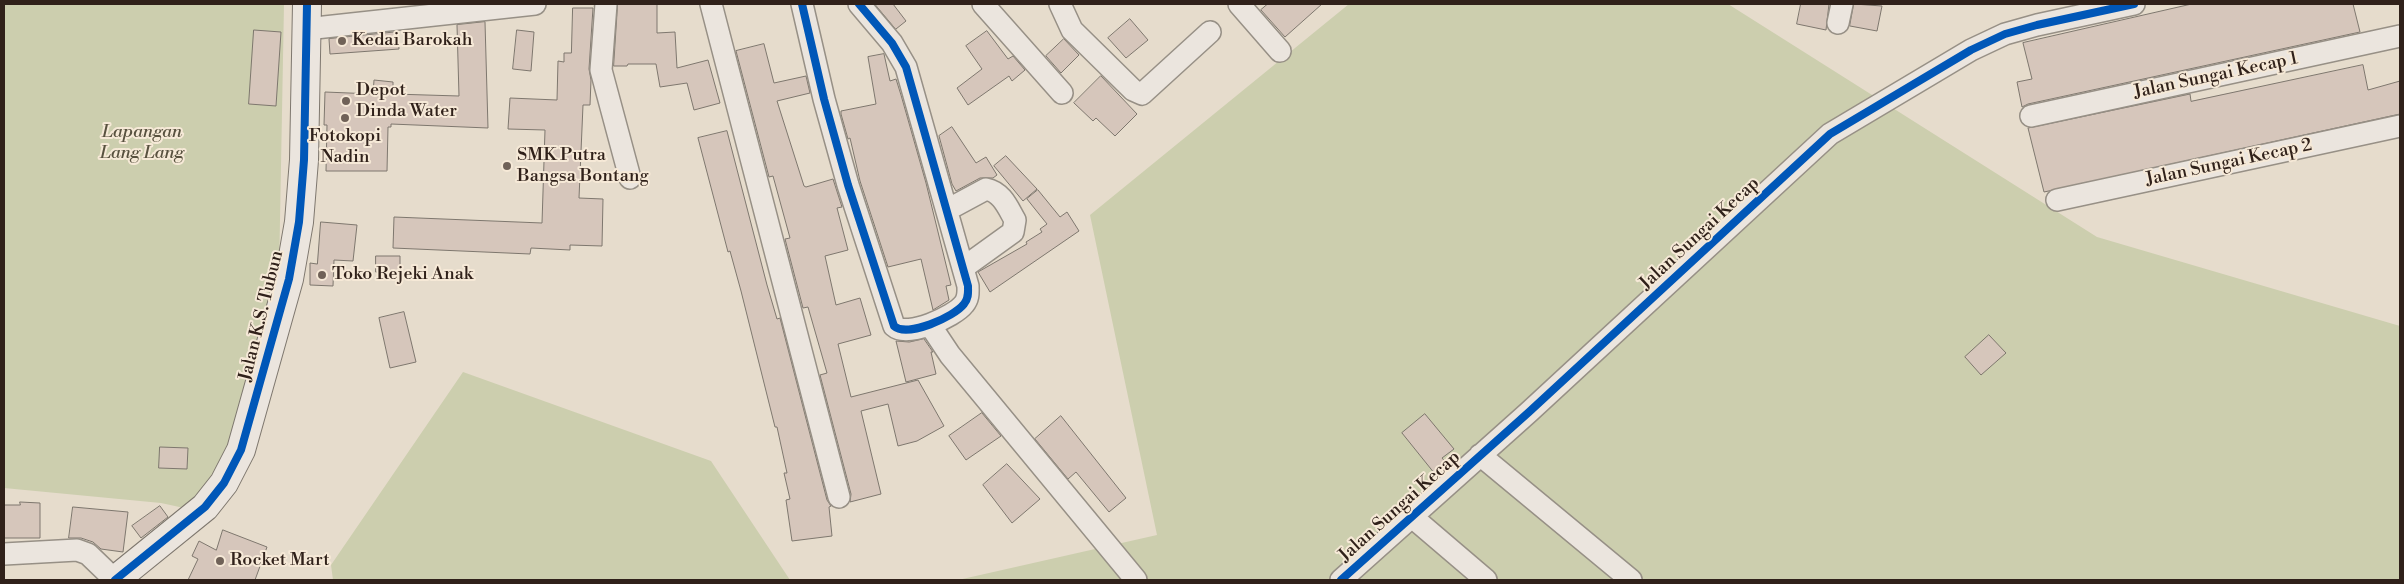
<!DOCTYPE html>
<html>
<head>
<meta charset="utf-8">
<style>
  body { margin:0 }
  #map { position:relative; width:2404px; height:584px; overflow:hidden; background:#e6dccc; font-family:"Libre Bodoni",serif }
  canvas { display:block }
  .frame { position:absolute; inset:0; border:5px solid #30211a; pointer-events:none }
</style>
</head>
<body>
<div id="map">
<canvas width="2404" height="584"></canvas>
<div class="frame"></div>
</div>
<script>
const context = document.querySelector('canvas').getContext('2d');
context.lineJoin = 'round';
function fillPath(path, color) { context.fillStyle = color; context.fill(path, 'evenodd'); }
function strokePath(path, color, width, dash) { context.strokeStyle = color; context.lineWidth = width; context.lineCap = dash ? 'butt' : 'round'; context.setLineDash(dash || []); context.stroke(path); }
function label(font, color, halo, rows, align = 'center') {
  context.font = font + ' "Libre Bodoni",serif'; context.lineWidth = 4; context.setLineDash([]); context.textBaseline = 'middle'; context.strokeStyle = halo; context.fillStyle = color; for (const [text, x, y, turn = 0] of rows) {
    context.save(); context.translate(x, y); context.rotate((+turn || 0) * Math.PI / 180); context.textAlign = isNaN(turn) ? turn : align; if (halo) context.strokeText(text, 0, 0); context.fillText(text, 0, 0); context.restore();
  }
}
fillPath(new Path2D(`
  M 4,4 L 284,4 L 279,274 L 225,458 L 214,484 L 184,508 L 161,503 L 4,488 Z
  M 1349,4 L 1728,4 L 2097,237 L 2400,326 L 2400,580 L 958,580 L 1157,535 L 1090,215 Z
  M 463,372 L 711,461 L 790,580 L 333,580 L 331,565 Z`), '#ccceae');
const building = new Path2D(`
  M 618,4 L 657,4 L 657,33 L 675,32 L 677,68 L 708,60 L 720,103 L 694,110 L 687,83 L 660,87 L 656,64 L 628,64 L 627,66 L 614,66 Z
  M 875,4 L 893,4 L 906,21 L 896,29 Z
  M 1268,4 L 1322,4 L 1285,37 L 1261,10 Z
  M 1801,4 L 1829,4 L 1826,30 L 1797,24 Z
  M 1854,4 L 1882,6 L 1877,31 L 1850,26 Z
  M 2192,4 L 2353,4 L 2360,32 L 2028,104 L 2022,107 L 2017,82 L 2032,79 L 2023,43 Z
  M 573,8 L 593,8 L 589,69 L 591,80 L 590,105 L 583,105 L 579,198 L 603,199 L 602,246 L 570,245 L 570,250 L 531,248 L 530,254 L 393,248 L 394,217 L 542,223 L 545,130 L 508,129 L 510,98 L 557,100 L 558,61 L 564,62 L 564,53 L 571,53 Z
  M 1130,19 L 1148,40 L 1126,58 L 1108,38 Z
  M 485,22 L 488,128 L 391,124 L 391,127 L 388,127 L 387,171 L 326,171 L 327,125 L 324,125 L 325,92 L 373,94 L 374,80 L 393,82 L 393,94 L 459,96 L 457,25 Z
  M 254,30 L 281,32 L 276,106 L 249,104 Z
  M 517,30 L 534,32 L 531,71 L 513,69 Z
  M 987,31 L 1008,59 L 1013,56 L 1025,70 L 1012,81 L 1009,76 L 968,105 L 957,88 L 982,69 L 966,46 Z
  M 398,32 L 399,49 L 330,54 L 329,39 Z
  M 1064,39 L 1079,55 L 1061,73 L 1046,56 Z
  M 764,44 L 774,83 L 806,76 L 810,93 L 777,101 L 804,186 L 806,187 L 833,179 L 842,207 L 837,208 L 848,250 L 825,256 L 836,305 L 860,298 L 871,335 L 838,344 L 851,397 L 918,380 L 944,426 L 917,441 L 898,446 L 888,404 L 861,411 L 881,494 L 850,502 L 851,494 L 820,375 L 827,373 L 808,307 L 803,308 L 785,239 L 790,238 L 773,176 L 769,177 L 736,51 Z
  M 884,54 L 890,81 L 896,79 L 901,95 L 926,183 L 951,285 L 946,286 L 949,300 L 933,310 L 921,259 L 888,267 L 860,181 L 850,138 L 848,139 L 841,114 L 841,111 L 876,104 L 868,57 Z
  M 2363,65 L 2368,90 L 2400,81 L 2400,114 L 2044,192 L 2028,128 L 2190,94 L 2191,101 Z
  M 1101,76 L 1137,114 L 1115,136 L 1096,118 L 1093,121 L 1074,103 Z
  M 952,127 L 976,163 L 986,157 L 997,175 L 993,178 L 980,178 L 956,191 L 952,184 L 939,136 Z
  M 727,131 L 767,285 L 777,319 L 780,318 L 827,500 L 831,506 L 829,507 L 832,536 L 792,541 L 786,500 L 790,499 L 784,473 L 787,473 L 777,427 L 775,427 L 741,291 L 730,251 L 728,252 L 698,138 Z
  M 1006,156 L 1037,189 L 1023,201 L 994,166 Z
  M 1038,190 L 1060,217 L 1067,212 L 1079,231 L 990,292 L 978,272 L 1027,244 L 1026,242 L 1042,232 L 1040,229 L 1047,224 L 1027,199 Z
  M 321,222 L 357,225 L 353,261 L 334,260 L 333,286 L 310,285 L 310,263 L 317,264 Z
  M 376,256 L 400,256 L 400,272 L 376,272 Z
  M 404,312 L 416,362 L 390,368 L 379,318 Z
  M 1989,335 L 2006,353 L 1981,375 L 1965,357 Z
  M 924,339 L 933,352 L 931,352 L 936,374 L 906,382 L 896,341 L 909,342 Z
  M 982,413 L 1001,436 L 966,460 L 949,436 Z
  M 1425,414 L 1454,449 L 1442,458 L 1448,465 L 1435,474 L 1402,433 Z
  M 1061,416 L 1126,498 L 1109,512 L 1076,472 L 1068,479 L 1035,439 Z
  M 160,447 L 188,448 L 187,469 L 159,468 Z
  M 1007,464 L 1040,499 L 1012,523 L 983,485 Z
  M 20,502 L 40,503 L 40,538 L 4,538 L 4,505 L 20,505 Z
  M 160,506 L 168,517 L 141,538 L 132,526 Z
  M 73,507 L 128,512 L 123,552 L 101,549 L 93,542 L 81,538 L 69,538 Z
  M 223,530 L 267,547 L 255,580 L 188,580 L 198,559 L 192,556 L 199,541 L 216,550 Z`);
fillPath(building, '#d6c6bb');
strokePath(building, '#7e776e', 1);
const street = new Path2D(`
  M 606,4 L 601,70 L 630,178
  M 711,4 L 839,497
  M 802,4 L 824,99 L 848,185 L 894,326 C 907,338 954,317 964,304 C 969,298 968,292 968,286 L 906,67 L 892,43 L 859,4
  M 983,4 L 1062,93
  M 1060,4 L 1072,30 L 1133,90 L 1142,94 L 1210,32
  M 1239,4 L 1280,51
  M 1838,23 L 1842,4
  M 306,29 L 535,4
  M 2031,116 L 2400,36
  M 2057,200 L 2400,126
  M 947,210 L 986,189 C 1002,192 1008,208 1015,220 L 1013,232 L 963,268
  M 930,325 L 950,355 L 1136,580
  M 1480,455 L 1631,580
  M 1411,516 L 1486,580
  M 4,554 L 77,550 L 88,554 L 115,580
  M 1341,580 L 1529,412 L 1830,134 L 1971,50 L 2005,34 L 2037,25 L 2134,4`);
const secondary = new Path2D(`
  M 115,580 L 205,507 L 224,483 L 241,450 L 289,279 L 299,222 L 304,160 L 307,4`);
strokePath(street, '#979086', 24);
strokePath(secondary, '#7e776e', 30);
strokePath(street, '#ebe5de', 21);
strokePath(secondary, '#ebe5de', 28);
strokePath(new Path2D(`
  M 802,4 L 824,99 L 848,185 L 894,326 C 907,338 954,317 964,304 C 969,298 968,292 968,286 L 906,67 L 892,43 L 859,4
  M 115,580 L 205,507 L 224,483 L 241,450 L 289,279 L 299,222 L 304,160 L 307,4
  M 1341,580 L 1529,412 L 1830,134 L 1971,50 L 2005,34 L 2037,25 L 2134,4`), '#0057b8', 8);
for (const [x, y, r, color] of [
  [342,41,5,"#706258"],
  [346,101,5,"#706258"],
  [345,118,5,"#706258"],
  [507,166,5,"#706258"],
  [322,275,5,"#706258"],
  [220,561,5,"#706258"]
]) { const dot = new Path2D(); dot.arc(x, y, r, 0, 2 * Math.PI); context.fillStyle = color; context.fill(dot); strokePath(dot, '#f6e9d7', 2); }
label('18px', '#30211a', '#f6e9d7', [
  ["Kedai Barokah",352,41],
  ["Depot",356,91],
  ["Dinda Water",356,112],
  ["Fotokopi",345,137,"center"],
  ["Nadin",345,158,"center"],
  ["SMK Putra",517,156],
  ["Bangsa Bontang",517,177],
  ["Toko Rejeki Anak",332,275],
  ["Rocket Mart",230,561]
], 'left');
label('18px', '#30211a', '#f6e9d7', [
  ["Jalan Sungai Kecap 1",2216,76,-12],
  ["Jalan Sungai Kecap 2",2229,163,-12],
  ["Jalan Sungai Kecap",1700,234,-43],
  ["Jalan K.S. Tubun",262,316,-76],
  ["Jalan Sungai Kecap",1400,507,-42]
]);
label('italic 18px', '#58513f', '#f6e9d7', [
  ["Lapangan",142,133],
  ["Lang Lang",142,154]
]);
</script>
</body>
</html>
